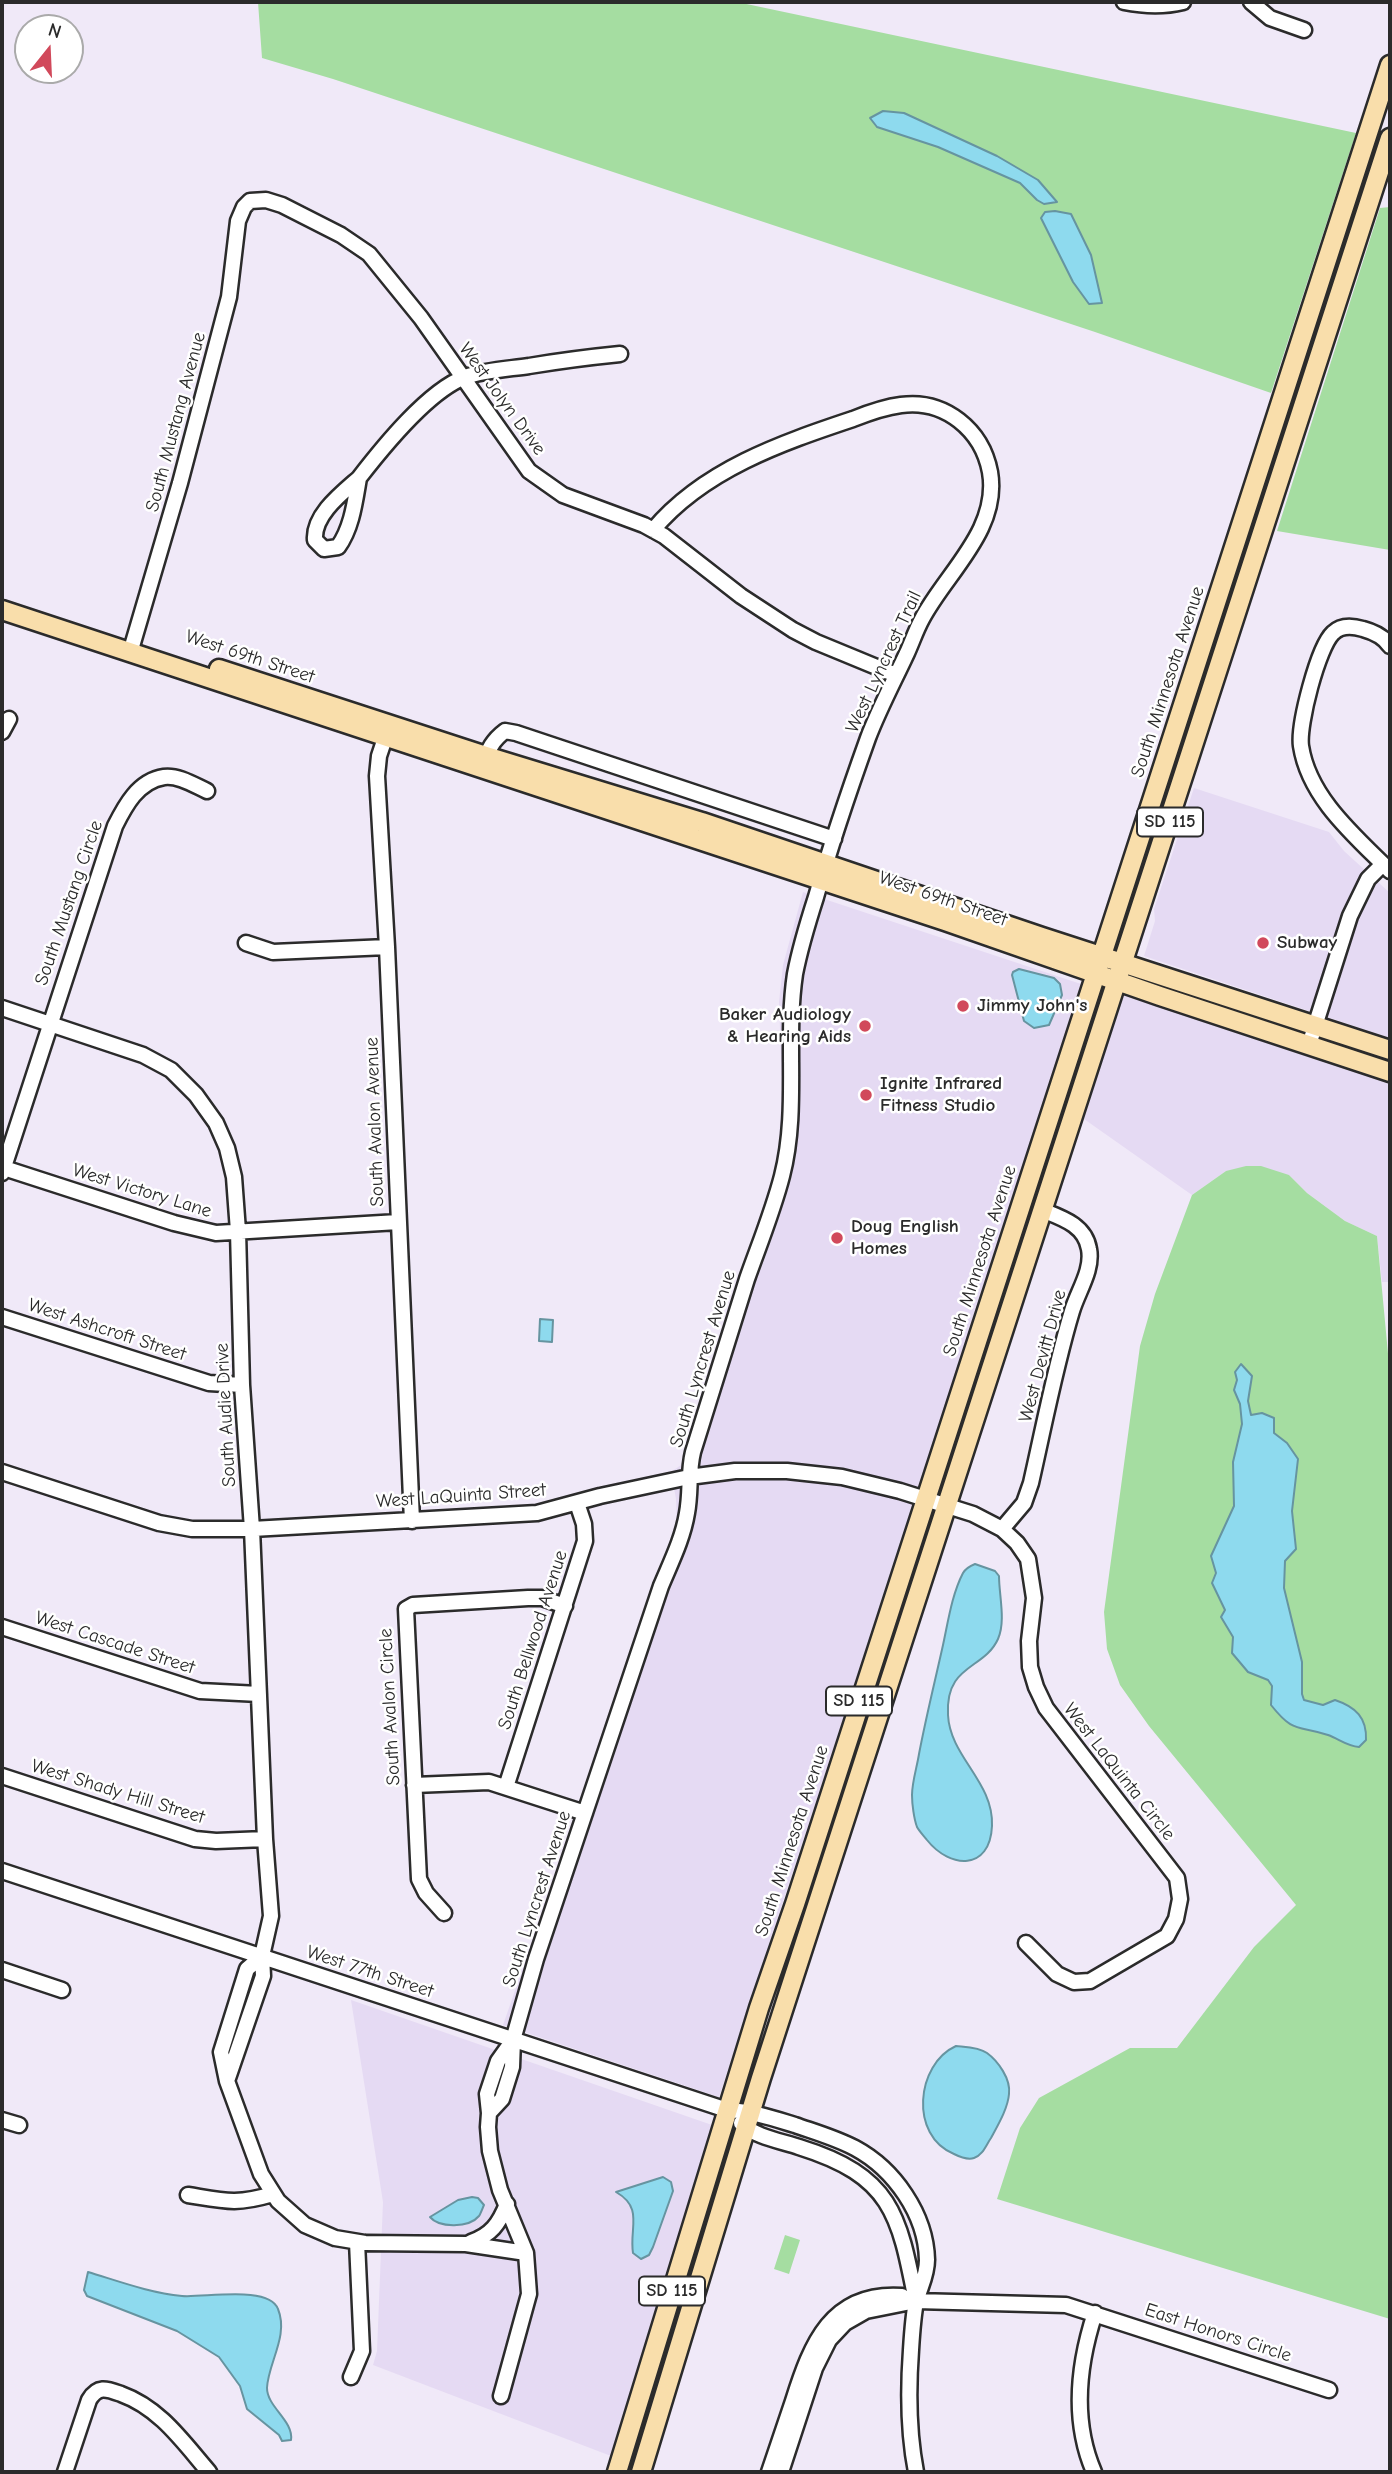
<!DOCTYPE html>
<html>
<head>
<meta charset="utf-8">
<style>
  body { margin:0 }
  #map { position:relative; width:1392px; height:2474px; overflow:hidden; background:#f0e9f8; font-family:"Comic Neue",sans-serif }
  canvas { display:block }
  .frame { position:absolute; inset:0; border:4px solid #2b2b2b; pointer-events:none }
  .north { position:absolute; left:14px; top:14px; width:70px; height:70px; box-sizing:border-box; background:#fff; border:2px solid #aaa; border-radius:50%; rotate:18deg; font-size:19px; font-weight:700; line-height:28px; text-align:center; color:#2b2b2b }
  .north::after { content:''; display:block; margin:auto; width:24px; height:32px; background:#d1495b; clip-path:polygon(50% 0,100% 100%,50% 72%,0 100%) }
</style>
</head>
<body>
<div id="map">
<canvas width="1392" height="2474"></canvas>
<div class="frame"></div>
<div class="north">N</div>
</div>
<script>
const context = document.querySelector('canvas').getContext('2d');
context.lineJoin = 'round';
function fillPath(path, color) { context.fillStyle = color; context.fill(path, 'evenodd'); }
function strokePath(path, color, width, dash) { context.strokeStyle = color; context.lineWidth = width; context.lineCap = dash ? 'butt' : 'round'; context.setLineDash(dash || []); context.stroke(path); }
function label(font, color, halo, rows, align = 'center') {
  context.font = font + ' "Comic Neue",sans-serif'; context.lineWidth = 5; context.setLineDash([]); context.textBaseline = 'middle'; context.strokeStyle = halo; context.fillStyle = color; for (const [text, x, y, turn = 0] of rows) {
    context.save(); context.translate(x, y); context.rotate((+turn || 0) * Math.PI / 180); context.textAlign = isNaN(turn) ? turn : align; if (halo) context.strokeText(text, 0, 0); context.fillText(text, 0, 0); context.restore();
  }
}
fillPath(new Path2D(`
  M 1194,788 L 1329,832 L 1344,851 L 1390,893 L 1390,1038 L 1144,956 L 1155,921 L 1154,909 Z
  M 803,892 L 1084,985 L 719,2097 L 503,2025 L 677,1527 L 676,1499 L 671,1472 L 681,1465 L 778,1159 L 782,1087 L 779,1002 L 783,965 Z
  M 1123,992 L 1390,1083 L 1390,1282 L 1382,1282 L 1377,1236 L 1345,1221 L 1307,1193 L 1289,1175 L 1226,1171 L 1192,1195 L 1084,1119 Z
  M 351,2000 L 712,2125 L 611,2456 L 373,2365 L 377,2351 L 383,2202 Z`), '#e5daf3');
fillPath(new Path2D(`
  M 258,2 L 737,2 L 1356,133 L 1271,393 L 1095,332 L 333,79 L 262,58 Z
  M 1390,207 L 1390,550 L 1277,531 L 1380,208 Z
  M 1246,1166 L 1261,1166 L 1289,1175 L 1307,1193 L 1345,1221 L 1377,1236 L 1390,1375 L 1390,2319 L 997,2199 L 1020,2128 L 1039,2098 L 1130,2048 L 1177,2048 L 1254,1947 L 1296,1905 L 1149,1726 L 1120,1685 L 1107,1649 L 1104,1612 L 1140,1346 L 1155,1294 L 1192,1195 L 1226,1171 Z
  M 785,2235 L 800,2240 L 789,2274 L 774,2269 Z`), '#a5dda1');
const water = new Path2D(`
  M 883,111 L 904,113 L 997,156 L 1038,180 L 1057,202 L 1044,204 L 1037,200 L 1020,183 L 938,147 L 877,127 L 870,118 Z
  M 1055,211 L 1071,214 L 1091,255 L 1102,303 L 1089,304 L 1073,282 L 1041,218 L 1045,212 Z
  M 1019,969 L 1054,978 L 1060,984 L 1062,995 L 1049,1025 L 1034,1028 L 1024,1021 L 1012,975 L 1013,972 Z
  M 540,1319 L 553,1320 L 552,1342 L 539,1341 Z
  M 1241,1364 L 1252,1376 L 1248,1401 L 1251,1415 L 1262,1413 L 1274,1418 L 1274,1433 L 1287,1443 L 1298,1459 L 1292,1511 L 1296,1549 L 1285,1561 L 1284,1588 L 1302,1662 L 1302,1694 L 1304,1700 L 1323,1705 L 1335,1700 C 1356,1707 1367,1718 1366,1740 L 1359,1747 C 1347,1746 1339,1739 1328,1735 C 1297,1725 1294,1734 1271,1705 L 1272,1686 L 1268,1680 L 1248,1672 L 1232,1653 L 1233,1637 L 1221,1617 L 1225,1610 L 1212,1583 L 1216,1573 L 1211,1556 L 1234,1506 L 1233,1462 L 1242,1424 L 1240,1404 L 1234,1390 L 1237,1380 L 1235,1372 Z
  M 975,1564 L 995,1571 L 999,1576 C 999,1595 1006,1621 998,1639 C 984,1670 945,1664 948,1715 C 950,1757 994,1782 992,1826 C 990,1871 950,1869 927,1840 C 924,1836 919,1831 917,1827 C 914,1819 912,1804 912,1795 C 912,1782 917,1767 919,1754 C 926,1717 935,1681 943,1645 C 948,1622 952,1594 963,1573 C 966,1568 970,1566 975,1564 Z
  M 956,2046 C 965,2047 979,2047 987,2053 C 998,2061 1011,2079 1009,2094 C 1008,2108 998,2125 991,2138 C 986,2145 983,2155 974,2158 C 968,2160 960,2157 954,2154 C 909,2136 916,2064 956,2046 Z
  M 663,2177 L 671,2182 L 673,2191 L 653,2247 L 649,2255 L 641,2259 L 633,2253 C 629,2228 644,2208 616,2192 Z
  M 472,2197 L 478,2198 L 484,2205 C 483,2207 480,2215 479,2216 C 469,2228 439,2228 430,2217 L 458,2200 Z
  M 88,2272 C 118,2281 150,2293 182,2296 C 204,2298 269,2285 278,2309 C 289,2336 268,2363 267,2388 C 267,2407 294,2421 291,2440 L 282,2441 L 279,2435 L 247,2409 L 240,2386 L 219,2357 L 177,2331 L 87,2296 L 84,2290 Z`);
fillPath(water, '#8edaee');
strokePath(water, '#6694a0', 2);
const minor = new Path2D(`
  M 1124,2 C 1144,6 1163,7 1183,2
  M 1251,2 L 1270,18 L 1304,30
  M 359,478 C 383,447 428,391 465,377 C 485,370 508,369 529,366 C 559,361 590,357 620,354
  M 359,478 C 355,501 352,528 338,547 L 324,549 L 315,540 C 313,515 342,493 359,478 Z
  M 1390,646 C 1384,637 1374,632 1363,629 C 1353,626 1341,625 1333,633 C 1318,647 1298,725 1301,746 C 1309,798 1355,836 1390,871
  M 130,653 L 180,483 L 229,297 L 238,221 L 244,207 L 250,201 L 266,200 L 282,205 L 341,235 L 369,254 L 421,318 L 529,471 L 563,495 L 644,525 L 664,536 L 741,596 L 793,630 L 816,642 L 896,675
  M 388,729 L 379,756 L 377,776 L 387,947 L 412,1521
  M 2,732 L 9,719
  M 484,764 C 488,749 493,740 505,731 L 516,733 L 834,839
  M 246,943 L 273,952 L 387,947
  M 2,1008 L 143,1055 L 171,1070 L 196,1095 L 216,1123 L 227,1148 L 234,1177 L 238,1231 L 242,1385 L 252,1529 L 265,1839 L 271,1916 L 262,1956 L 263,1976 L 227,2081
  M 1309,1045 L 1350,916 L 1368,879 L 1383,864
  M 4,1168 L 174,1223 L 216,1233 L 398,1222
  M 2,1173 L 115,826 C 125,806 138,781 164,777 C 178,775 194,785 207,791
  M 2,1317 L 209,1383 L 242,1385
  M 2,1472 L 159,1523 L 192,1529 L 252,1529 L 537,1513 L 600,1496 L 689,1477 L 735,1471 L 787,1471 L 842,1477 L 900,1491 L 973,1514 L 1002,1529 L 1017,1543 L 1028,1559 L 1034,1598 L 1029,1641 L 1030,1667 L 1036,1687 L 1046,1708 L 1177,1878 L 1180,1899 L 1176,1919 L 1167,1936 L 1090,1981 L 1074,1982 L 1057,1974 L 1026,1943
  M 1002,1529 L 1024,1503 L 1031,1483 C 1044,1426 1055,1367 1072,1311 C 1078,1291 1093,1270 1089,1249 C 1085,1225 1062,1218 1042,1210
  M 2,1627 L 200,1691 L 259,1694
  M 2,1776 L 195,1839 L 216,1841 L 265,1839
  M 414,1785 L 489,1782 L 585,1813
  M 506,1787 L 585,1541 L 584,1524 L 577,1503
  M 2,1871 L 727,2110 C 751,2111 772,2118 795,2125 C 815,2132 836,2138 855,2148 C 894,2169 926,2214 927,2260 C 927,2276 920,2287 916,2302 C 913,2317 912,2334 911,2350 C 908,2391 908,2431 916,2472
  M 444,1913 L 426,1893 L 419,1879 L 406,1609 L 413,1605 L 528,1598 L 542,1598 L 565,1606
  M 262,1956 L 247,1969 L 221,2052 L 227,2081 L 261,2174 L 278,2201 L 305,2225 L 335,2238 L 365,2243 L 466,2244 L 526,2253
  M 2,1970 L 62,1990
  M 489,2113 L 502,2099 L 512,2067 L 513,2040 L 536,1959 L 661,1586 C 671,1562 683,1538 687,1513 C 691,1492 688,1472 693,1452 C 711,1394 729,1337 747,1279 C 759,1245 773,1211 782,1176 C 799,1110 785,1041 795,974 C 800,948 808,922 816,897 C 831,844 849,791 868,738 C 879,709 894,681 907,653 C 912,642 916,630 922,619 C 946,573 1000,530 990,472 C 982,430 945,399 901,405 C 885,407 868,413 853,419 C 781,443 703,470 653,530
  M 2,2120 L 19,2125
  M 741,2123 C 755,2137 781,2141 799,2147 C 892,2176 899,2214 916,2301
  M 188,2195 C 225,2201 236,2205 273,2194
  M 471,2242 C 491,2235 499,2224 507,2204
  M 351,2377 L 362,2351 L 357,2242
  M 501,2396 L 529,2294 L 526,2253 L 500,2190 L 490,2151 L 488,2127 L 489,2113 L 487,2094 L 498,2061 L 513,2040
  M 65,2472 L 89,2400 C 98,2385 107,2389 121,2394 C 160,2408 183,2442 209,2472
  M 769,2472 C 777,2448 785,2424 793,2401 C 811,2344 831,2291 902,2296
  M 781,2472 L 815,2368 L 829,2340 L 845,2323 L 866,2311 L 916,2301 L 1066,2305 L 1329,2390
  M 1094,2472 C 1072,2421 1078,2365 1095,2313`);
const major = new Path2D(`
  M 2,610 L 945,921 L 1160,996 L 1390,1072
  M 219,669 L 486,756 L 702,822 L 1042,937 L 1390,1050
  M 617,2472 L 759,2008 L 795,1904 L 1390,65
  M 641,2472 L 761,2078 L 1390,138`);
strokePath(minor, '#2b2b2b', 19);
strokePath(major, '#2b2b2b', 23);
strokePath(minor, '#fff', 14);
strokePath(major, '#f9deab', 18);
for (const [x, y, r, color] of [
  [1263,943,7,"#d1495b"],
  [963,1006,7,"#d1495b"],
  [865,1026,7,"#d1495b"],
  [866,1095,7,"#d1495b"],
  [837,1238,7,"#d1495b"]
]) { const dot = new Path2D(); dot.arc(x, y, r, 0, 2 * Math.PI); context.fillStyle = color; context.fill(dot); strokePath(dot, '#fff', 2.5); }
for (const [x, y, w] of [
  [1170,822,66],
  [859,1701,66],
  [672,2291,66]
]) { const box = new Path2D(); box.roundRect(x - w / 2, y - 14.5, w, 29, 5); context.fillStyle = '#fff'; context.fill(box); strokePath(box, '#2b2b2b', 2); }
label('bold 18px', '#2b2b2b', null, [
  ["SD 115",1170,822],
  ["SD 115",859,1701],
  ["SD 115",672,2291]
]);
label('19px', '#2b2b2b', '#fff', [
  ["West Jolyn Drive",502,399,54],
  ["South Mustang Avenue",176,422,-75],
  ["West 69th Street",250,657,18],
  ["West Lyncrest Trail",884,662,-65],
  ["South Minnesota Avenue",1168,682,-72],
  ["West 69th Street",943,899,19],
  ["South Mustang Circle",69,903,-71],
  ["South Avalon Avenue",375,1122,-92],
  ["West Victory Lane",142,1191,17],
  ["South Minnesota Avenue",980,1261,-72],
  ["West Ashcroft Street",107,1330,18],
  ["West Devitt Drive",1043,1356,-75],
  ["South Lyncrest Avenue",703,1359,-73],
  ["South Audie Drive",226,1415,-93],
  ["West LaQuinta Street",461,1496,-4],
  ["South Bellwood Avenue",533,1640,-72],
  ["West Cascade Street",115,1643,18],
  ["South Avalon Circle",390,1707,-93],
  ["West LaQuinta Circle",1119,1772,52],
  ["West Shady Hill Street",118,1792,17],
  ["South Minnesota Avenue",792,1841,-72],
  ["South Lyncrest Avenue",537,1899,-72],
  ["West 77th Street",370,1972,18],
  ["East Honors Circle",1218,2333,18]
]);
label('bold 19px', '#2b2b2b', '#fff', [
  ["Subway",1277,943],
  ["Jimmy John's",977,1006],
  ["Baker Audiology",851,1015,"right"],
  ["& Hearing Aids",851,1037,"right"],
  ["Ignite Infrared",880,1084],
  ["Fitness Studio",880,1106],
  ["Doug English",851,1227],
  ["Homes",851,1249]
], 'left');
</script>
</body>
</html>
